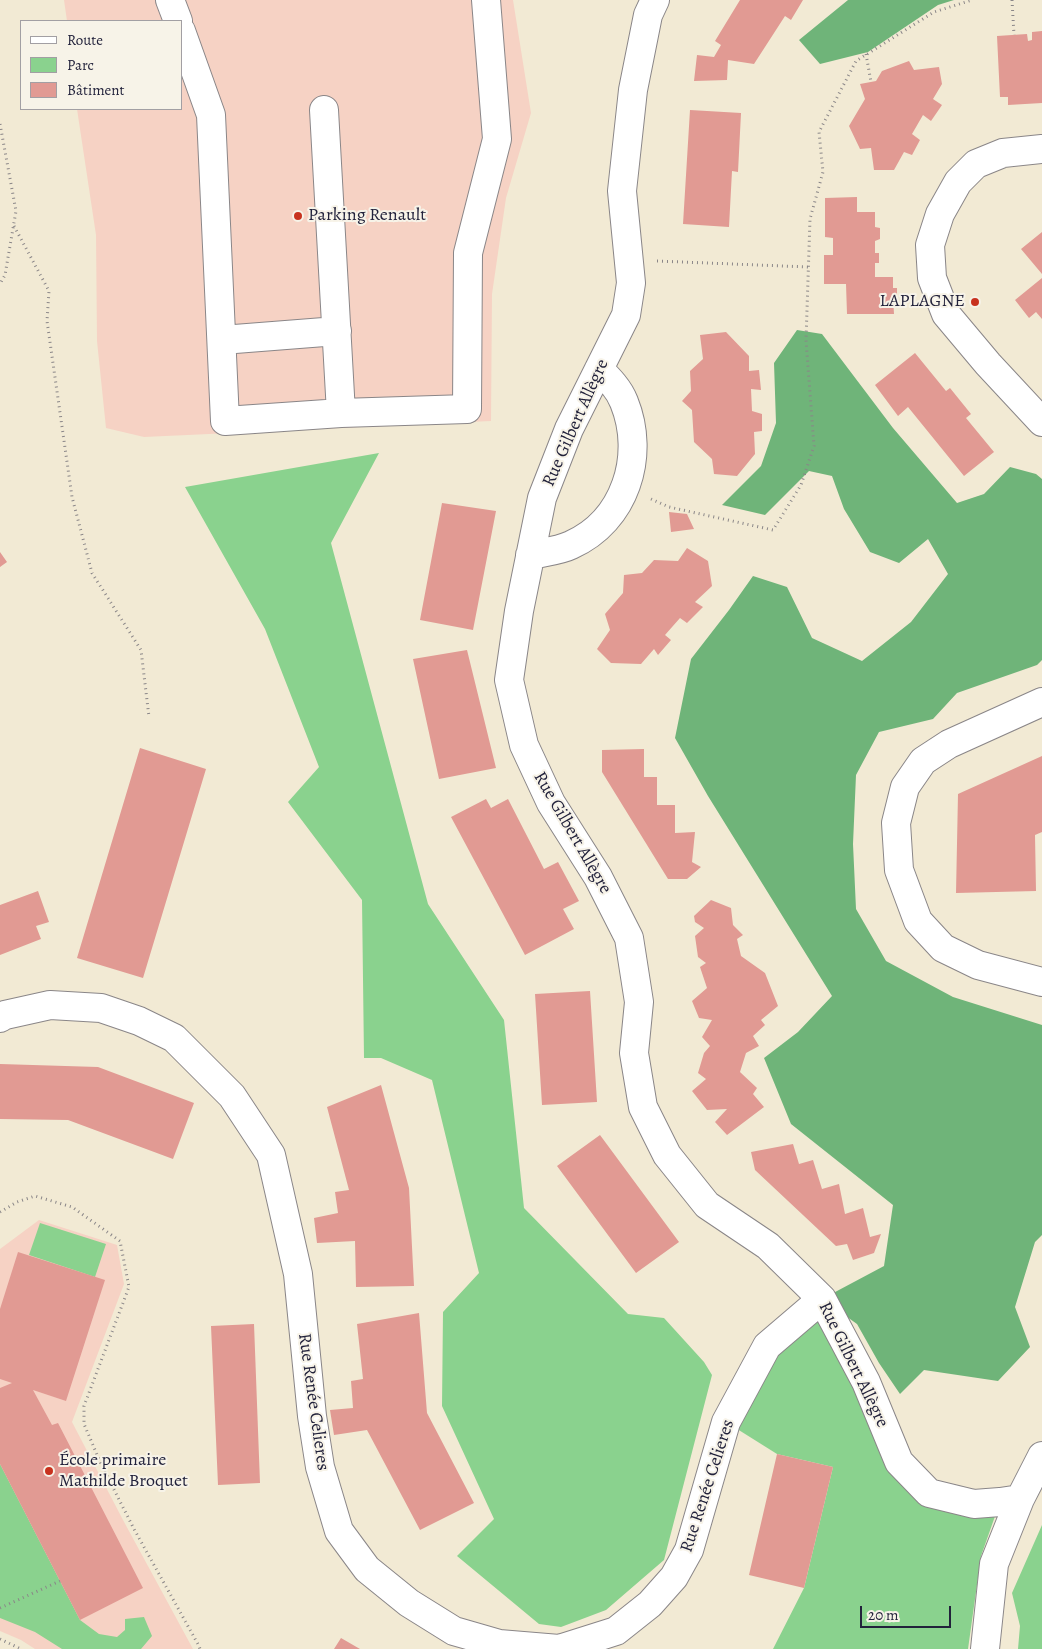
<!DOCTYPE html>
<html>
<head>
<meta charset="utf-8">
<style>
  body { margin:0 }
  #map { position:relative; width:1042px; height:1649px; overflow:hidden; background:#f2ead4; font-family:Alegreya,serif }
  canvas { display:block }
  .legend { position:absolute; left:20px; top:20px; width:162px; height:90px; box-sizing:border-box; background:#f7f3e8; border:1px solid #a29fa3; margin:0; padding:6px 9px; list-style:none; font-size:15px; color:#22223b }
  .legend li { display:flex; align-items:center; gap:10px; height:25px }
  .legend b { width:25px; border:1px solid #a29fa3 }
  .scale { position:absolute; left:860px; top:1606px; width:91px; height:22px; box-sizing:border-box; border:2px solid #22223b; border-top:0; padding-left:6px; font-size:15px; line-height:18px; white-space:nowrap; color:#22223b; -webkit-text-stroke:4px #f7f3e8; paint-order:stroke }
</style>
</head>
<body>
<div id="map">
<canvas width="1042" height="1649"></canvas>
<ul class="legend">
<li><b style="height:6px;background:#fff"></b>Route</li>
<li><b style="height:14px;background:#8ad28e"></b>Parc</li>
<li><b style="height:14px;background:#e19a93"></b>Bâtiment</li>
</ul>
<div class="scale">20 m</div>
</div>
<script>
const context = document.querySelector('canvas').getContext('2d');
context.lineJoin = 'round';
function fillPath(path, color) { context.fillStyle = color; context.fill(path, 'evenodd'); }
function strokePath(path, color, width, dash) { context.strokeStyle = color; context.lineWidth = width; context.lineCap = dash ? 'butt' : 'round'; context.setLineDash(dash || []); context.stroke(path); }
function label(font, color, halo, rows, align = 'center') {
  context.font = font + ' Alegreya,serif'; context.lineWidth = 4; context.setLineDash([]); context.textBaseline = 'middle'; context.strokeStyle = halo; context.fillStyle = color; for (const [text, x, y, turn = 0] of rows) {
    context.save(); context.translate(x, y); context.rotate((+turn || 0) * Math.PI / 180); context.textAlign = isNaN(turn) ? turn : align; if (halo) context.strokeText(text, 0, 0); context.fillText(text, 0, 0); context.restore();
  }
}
fillPath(new Path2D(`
  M 64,0 L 513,0 L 531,113 L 506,198 L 492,294 L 491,421 L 144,437 L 106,428 L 97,341 L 96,235 L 77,109 L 181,109 L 181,21 L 67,21 Z
  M 39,1220 L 117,1245 L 124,1284 L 72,1422 L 123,1520 L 193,1649 L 35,1649 L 21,1640 L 0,1631 L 0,1249 Z`), '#f6d2c4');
fillPath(new Path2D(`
  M 379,453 L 331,543 L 428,904 L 504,1020 L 524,1208 L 628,1314 L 664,1318 L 704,1362 L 712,1375 L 664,1560 L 606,1610 L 561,1627 L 539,1624 L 457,1556 L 494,1519 L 442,1406 L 443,1312 L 479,1273 L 432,1080 L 381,1058 L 364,1058 L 362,900 L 288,802 L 319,767 L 265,629 L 185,487 Z
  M 40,1223 L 106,1244 L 95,1277 L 29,1255 Z
  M 822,1299 L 929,1493 L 1000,1502 L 981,1556 L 968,1649 L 773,1649 L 804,1588 L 833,1467 L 777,1454 L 726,1422 L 767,1346 Z
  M 0,1464 L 80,1620 L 99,1634 L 117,1637 L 125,1630 L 125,1619 L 144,1617 L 152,1636 L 141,1649 L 62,1649 L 35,1632 L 0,1618 Z
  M 1042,1525 L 1042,1649 L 1018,1649 L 1020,1626 L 1012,1593 Z`), '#8ad28e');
fillPath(new Path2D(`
  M 848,0 L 954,0 L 938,5 L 868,52 L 820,64 L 799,40 Z
  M 797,330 L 822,334 L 893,428 L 957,503 L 984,494 L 1010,467 L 1036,474 L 1042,479 L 1042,660 L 1037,665 L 957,693 L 933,719 L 879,732 L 856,775 L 853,844 L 856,909 L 886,961 L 953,997 L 1042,1025 L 1042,1235 L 1035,1242 L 1015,1307 L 1030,1347 L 998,1381 L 924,1370 L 900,1394 L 879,1363 L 857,1324 L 822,1299 L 884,1266 L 893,1205 L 791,1124 L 764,1058 L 798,1032 L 832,996 L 708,796 L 675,738 L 691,659 L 729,610 L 753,576 L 787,587 L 812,638 L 862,661 L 911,622 L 948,574 L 928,539 L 899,563 L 870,552 L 844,509 L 832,476 L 809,471 L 765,515 L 722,505 L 761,466 L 776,423 L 774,363 Z`), '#6fb479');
fillPath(new Path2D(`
  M 740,0 L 803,0 L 791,20 L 785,16 L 754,64 L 728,60 L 727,80 L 694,81 L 697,55 L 714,57 L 721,45 L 715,41 Z
  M 1042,31 L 1042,103 L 1008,105 L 1008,97 L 1000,97 L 997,36 L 1027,34 L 1028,41 L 1032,40 L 1032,32 Z
  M 909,61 L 914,70 L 939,67 L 942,84 L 933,99 L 942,105 L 931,121 L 923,115 L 912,134 L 920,140 L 912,155 L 904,152 L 894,170 L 874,170 L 871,148 L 860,149 L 849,126 L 865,99 L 860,84 L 876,81 L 882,71 Z
  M 690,110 L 741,113 L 738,172 L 732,171 L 729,227 L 683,224 Z
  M 857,197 L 857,212 L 875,212 L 875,227 L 880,228 L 880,239 L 875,241 L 875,253 L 879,253 L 879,263 L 875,263 L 875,277 L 893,277 L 893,288 L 897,288 L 897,297 L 893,298 L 894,314 L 847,314 L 846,284 L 824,284 L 824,255 L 833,255 L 833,238 L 825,237 L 825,198 Z
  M 1042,232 L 1042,274 L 1021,249 Z
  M 1042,278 L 1042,319 L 1036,312 L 1029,318 L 1015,300 Z
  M 726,332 L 749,356 L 749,371 L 759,370 L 761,390 L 751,389 L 752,411 L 762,414 L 762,431 L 754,432 L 755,454 L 737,476 L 714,474 L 712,459 L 694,442 L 692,410 L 682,401 L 691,391 L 690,371 L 703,359 L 700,335 Z
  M 915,353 L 946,391 L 950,388 L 971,414 L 966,418 L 994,452 L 964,476 L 908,407 L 898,416 L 875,385 Z
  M 442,503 L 496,511 L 473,630 L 420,620 Z
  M 669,512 L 687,514 L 694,529 L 671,532 Z
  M 687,548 L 708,561 L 712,586 L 695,602 L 703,607 L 687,623 L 680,618 L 665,635 L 671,640 L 658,655 L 654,649 L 641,664 L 611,663 L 597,649 L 610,630 L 605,614 L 623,593 L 624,575 L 642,573 L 654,560 L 678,561 Z
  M 0,552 L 7,562 L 0,567 Z
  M 467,650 L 496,768 L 439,779 L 413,659 Z
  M 140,748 L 206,769 L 143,978 L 77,958 Z
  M 644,749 L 644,777 L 657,777 L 657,805 L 675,805 L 675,833 L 695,832 L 692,862 L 701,867 L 687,879 L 668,879 L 602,772 L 602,750 Z
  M 1042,756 L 1042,832 L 1035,835 L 1036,891 L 956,893 L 958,794 Z
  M 486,799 L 491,808 L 508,799 L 544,869 L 558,862 L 579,901 L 563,909 L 574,929 L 525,955 L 451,817 Z
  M 38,891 L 49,922 L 36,926 L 41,939 L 0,955 L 0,905 Z
  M 711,900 L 731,908 L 733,925 L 743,935 L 737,939 L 741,956 L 765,973 L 778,1006 L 761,1020 L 765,1025 L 753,1036 L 759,1046 L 746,1053 L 740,1072 L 757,1088 L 753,1094 L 764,1107 L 727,1135 L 715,1122 L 727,1109 L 707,1110 L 692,1091 L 706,1079 L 698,1073 L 704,1053 L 710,1046 L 702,1037 L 712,1020 L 699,1018 L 692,1001 L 707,988 L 700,967 L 706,963 L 698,957 L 695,936 L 704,928 L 695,922 L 694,916 Z
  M 590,991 L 597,1102 L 542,1105 L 535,994 Z
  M 0,1064 L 98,1067 L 194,1103 L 173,1159 L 68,1120 L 0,1119 Z
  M 381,1085 L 409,1188 L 414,1286 L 356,1287 L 355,1241 L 317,1243 L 314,1218 L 338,1213 L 335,1192 L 349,1190 L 327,1107 Z
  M 600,1135 L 679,1242 L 636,1273 L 557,1166 Z
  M 793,1144 L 799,1164 L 813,1160 L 822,1189 L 839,1184 L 845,1214 L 863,1208 L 870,1237 L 881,1234 L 874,1253 L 853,1260 L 847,1244 L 836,1246 L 755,1170 L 751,1152 Z
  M 18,1252 L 105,1280 L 66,1401 L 33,1390 L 52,1425 L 58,1423 L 143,1588 L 80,1620 L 0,1464 L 0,1388 L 12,1383 L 0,1379 L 0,1309 Z
  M 419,1313 L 427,1413 L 474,1503 L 420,1530 L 367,1430 L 334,1435 L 330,1410 L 353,1408 L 351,1381 L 363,1379 L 357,1324 Z
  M 254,1324 L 260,1483 L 218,1485 L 211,1326 Z
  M 777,1454 L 833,1467 L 804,1588 L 749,1575 Z
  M 341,1638 L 360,1649 L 334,1649 Z`), '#e19a93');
const minor = new Path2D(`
  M 170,0 L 178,21
  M 655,0 L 648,15 L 633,90 L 622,191 L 631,283 L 626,315 L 569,429 L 542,498 L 519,611 L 509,680 L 524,745 L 551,803 L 598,877 L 629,938 L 639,1002 L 634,1053 L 643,1107 L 667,1155 L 707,1205 L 768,1246 L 822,1299 L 866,1382 L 899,1462 L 929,1493 L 974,1504 L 1000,1502 L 1020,1499
  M 181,31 L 211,115 L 225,421 L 341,413 L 324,110
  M 1042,149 L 1003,153 L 976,164 L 958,182 L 940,214 L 930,245 L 932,278 L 946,314 L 988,364 L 1042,422
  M 222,340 L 337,331
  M 341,413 L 467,409 L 468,253 L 497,139 L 486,0
  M 530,555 C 543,552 559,551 571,545 C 625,521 646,456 624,402 C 619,389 609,379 599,369
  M 1042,702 L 949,744 L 923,761 L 905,787 L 896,823 L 899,870 L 918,921 L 943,948 L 978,965 L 1042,982
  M 0,1018 L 5,1015 L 50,1005 L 101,1008 L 139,1021 L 174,1038 L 232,1096 L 271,1155 L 298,1274 L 312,1416 L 320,1467 L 339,1531 L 367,1569 L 409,1603 L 454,1631 L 499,1644 L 559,1649 L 616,1631 L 650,1604 L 674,1577 L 689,1550 L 726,1422 L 767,1346 L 822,1299
  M 985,1649 L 994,1564 L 1020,1499 L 1042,1456`);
strokePath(minor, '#8a8688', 30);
strokePath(new Path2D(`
  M 1012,0 L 1014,35
  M 866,54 L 871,82
  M 0,124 L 16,211 L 5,275 L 0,284
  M 14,226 L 49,291 L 47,321 L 72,497 L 92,573 L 141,650 L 149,717
  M 657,261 L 808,267
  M 651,499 L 669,507 L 773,530 L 801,485 L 814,446 L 806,340 L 810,219 L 823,172 L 819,132 L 856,61 L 934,12 L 972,0
  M 0,1212 L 17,1202 L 35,1196 L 72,1207 L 120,1241 L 129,1287 L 84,1406 L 84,1424 L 101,1464 L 134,1529 L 199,1646 L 200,1649
  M 0,1608 L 60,1581
  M 0,1639 L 21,1649`), '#8a8688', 3, [1, 4]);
strokePath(minor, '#fff', 28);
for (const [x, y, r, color] of [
  [298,216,5,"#c8321e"],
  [975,302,5,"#c8321e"],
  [49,1471,5,"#c8321e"]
]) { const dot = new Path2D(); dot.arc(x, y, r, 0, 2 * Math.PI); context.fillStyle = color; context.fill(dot); strokePath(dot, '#f7f3e8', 2); }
label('18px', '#22223b', '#f7f3e8', [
  ["Parking Renault",308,216],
  ["LAPLAGNE",965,302,"right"],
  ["École primaire",59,1461],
  ["Mathilde Broquet",59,1482]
], 'left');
label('18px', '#22223b', '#f7f3e8', [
  ["Rue Gilbert Allègre",576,423,-66],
  ["Rue Gilbert Allègre",572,833,60],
  ["Rue Gilbert Allègre",853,1365,64],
  ["Rue Renée Celieres",313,1402,82],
  ["Rue Renée Celieres",708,1486,-72]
]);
</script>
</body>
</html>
